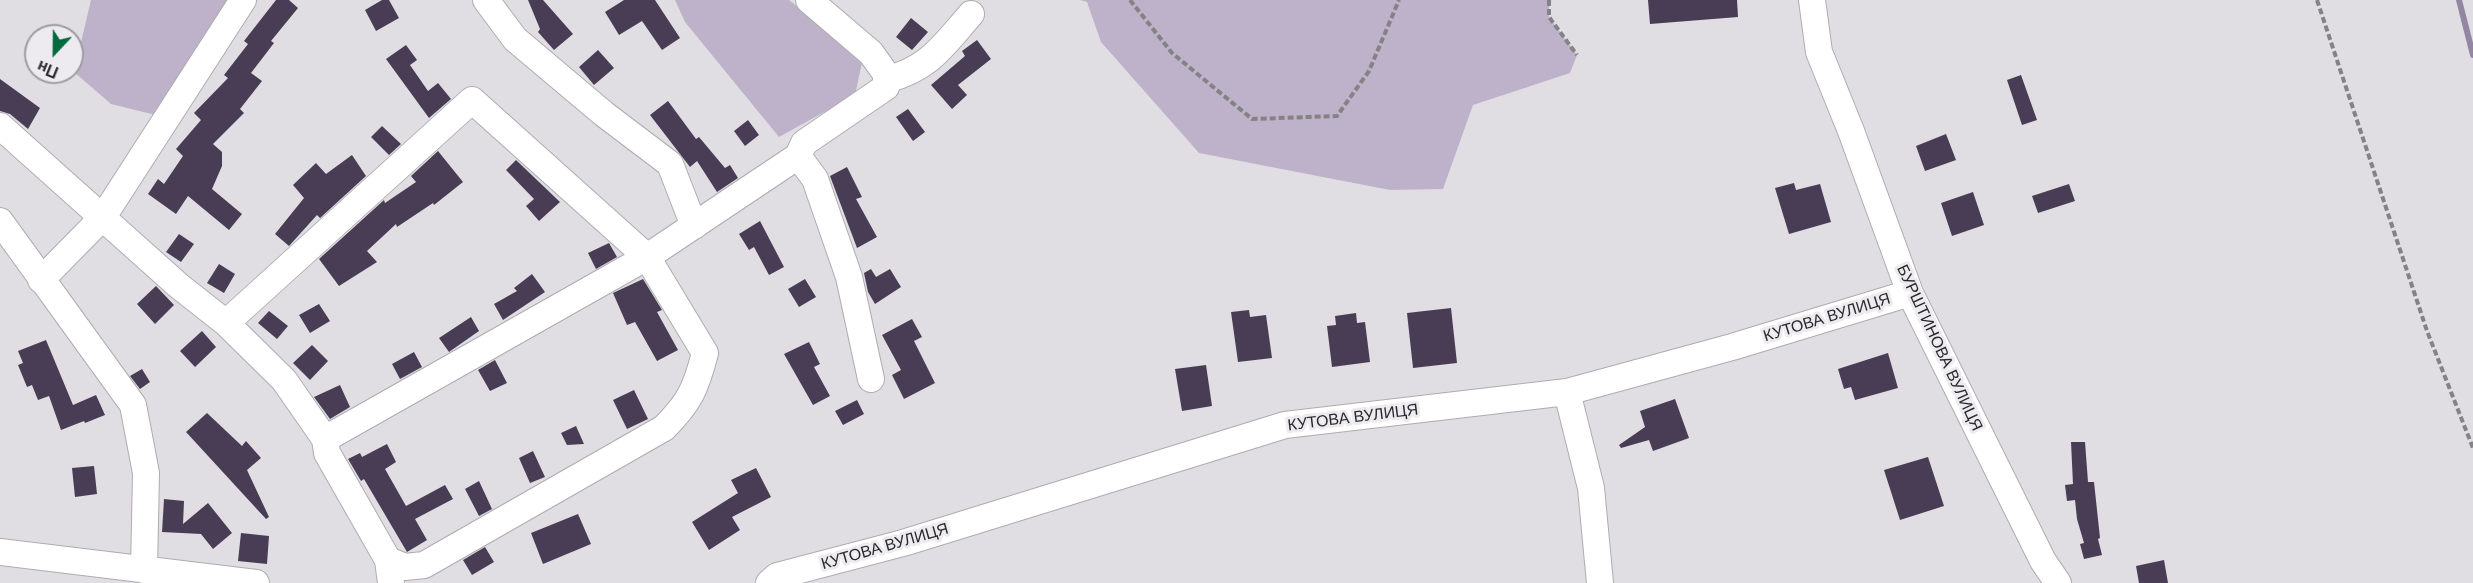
<!DOCTYPE html>
<html>
<head>
<meta charset="utf-8">
<style>
  body { margin:0 }
  #map { position:relative; width:2473px; height:583px; overflow:hidden; background:#e0dee2; font-family:Arial,sans-serif }
  canvas { display:block }
  .north { position:absolute; left:24px; top:24px; width:60px; height:60px; box-sizing:border-box; background:#edebef; border:2px solid #9f9da1; border-radius:50%; rotate:202deg; font-size:16px; font-weight:700; line-height:24px; text-align:center; color:#2a292b }
  .north::after { content:''; display:block; margin:auto; width:21px; height:27px; background:#026a40; clip-path:polygon(50% 0,100% 100%,50% 72%,0 100%) }
</style>
</head>
<body>
<div id="map">
<canvas width="2473" height="583"></canvas>
<div class="north">Пн</div>
</div>
<script>
const context = document.querySelector('canvas').getContext('2d');
context.lineJoin = 'round';
function fillPath(path, color) { context.fillStyle = color; context.fill(path, 'evenodd'); }
function strokePath(path, color, width, dash) { context.strokeStyle = color; context.lineWidth = width; context.lineCap = dash ? 'butt' : 'round'; context.setLineDash(dash || []); context.stroke(path); }
function label(font, color, halo, rows, align = 'center') {
  context.font = font + ' Arial,sans-serif'; context.lineWidth = 6; context.setLineDash([]); context.textBaseline = 'middle'; context.strokeStyle = halo; context.fillStyle = color; for (const [text, x, y, turn = 0] of rows) {
    context.save(); context.translate(x, y); context.rotate((+turn || 0) * Math.PI / 180); context.textAlign = isNaN(turn) ? turn : align; if (halo) context.strokeText(text, 0, 0); context.fillText(text, 0, 0); context.restore();
  }
}
fillPath(new Path2D(`
  M 91,0 L 243,0 L 168,118 L 111,104 L 74,72 Z
  M 675,0 L 789,0 L 863,58 L 855,95 L 779,137 L 685,22 Z
  M 1080,0 L 1549,0 L 1549,17 L 1577,55 L 1570,73 L 1473,105 L 1443,189 L 1390,190 L 1199,153 L 1101,42 L 1087,2 Z`), '#beb1ca');
strokePath(new Path2D(`
  M 2459,0 L 2473,55`), '#9486a2', 6);
fillPath(new Path2D(`
  M 276,0 L 289,0 L 298,8 L 271,41 L 274,43 L 251,73 L 262,81 L 240,109 L 244,113 L 213,144 L 222,152 L 222,166 L 212,189 L 242,214 L 229,230 L 188,196 L 176,214 L 148,194 L 158,179 L 164,184 L 183,156 L 176,149 L 201,120 L 194,113 L 228,78 L 224,75 L 248,44 L 244,41 Z
  M 382,0 L 389,0 L 399,18 L 376,31 L 365,10 Z
  M 528,0 L 543,0 L 573,34 L 554,50 L 538,32 L 540,29 Z
  M 624,0 L 655,0 L 680,38 L 662,50 L 642,21 L 619,35 L 605,12 Z
  M 1648,0 L 1737,0 L 1738,17 L 1650,24 Z
  M 911,18 L 928,32 L 912,50 L 896,37 Z
  M 977,40 L 991,59 L 958,85 L 967,95 L 952,109 L 931,85 L 965,56 L 962,51 Z
  M 406,45 L 417,60 L 410,65 L 428,91 L 438,83 L 451,99 L 429,118 L 386,59 Z
  M 598,50 L 614,68 L 594,85 L 579,67 Z
  M 2021,75 L 2037,120 L 2022,125 L 2007,80 Z
  M 0,79 L 40,108 L 28,129 L 10,114 L 0,111 Z
  M 668,101 L 696,139 L 699,137 L 725,168 L 730,165 L 738,178 L 717,192 L 697,161 L 690,167 L 650,115 Z
  M 908,109 L 925,132 L 913,141 L 896,117 Z
  M 748,120 L 759,135 L 745,146 L 734,131 Z
  M 382,126 L 401,144 L 389,155 L 371,137 Z
  M 1946,134 L 1956,160 L 1925,171 L 1916,146 Z
  M 438,151 L 463,182 L 434,205 L 433,203 L 397,227 L 396,224 L 367,251 L 377,262 L 339,286 L 319,259 L 384,200 L 385,203 L 416,182 L 411,176 Z
  M 352,155 L 366,176 L 320,218 L 317,215 L 289,246 L 275,234 L 304,198 L 293,185 L 316,163 L 326,174 Z
  M 516,160 L 560,202 L 539,221 L 526,206 L 534,199 L 506,170 Z
  M 847,167 L 862,197 L 856,199 L 877,237 L 857,248 L 830,176 Z
  M 1794,183 L 1796,190 L 1820,184 L 1831,222 L 1789,234 L 1775,188 Z
  M 2069,184 L 2075,201 L 2038,213 L 2032,196 Z
  M 1973,192 L 1984,225 L 1952,236 L 1941,203 Z
  M 760,221 L 784,267 L 769,275 L 754,247 L 749,250 L 739,234 Z
  M 179,234 L 194,244 L 181,262 L 166,252 Z
  M 609,243 L 617,257 L 596,269 L 588,253 Z
  M 219,264 L 235,274 L 224,293 L 207,283 Z
  M 871,269 L 876,277 L 890,269 L 901,287 L 875,304 L 868,292 L 864,273 Z
  M 532,274 L 545,292 L 503,320 L 494,304 L 517,291 L 514,288 Z
  M 643,279 L 662,310 L 657,312 L 678,350 L 657,361 L 635,322 L 627,325 L 613,293 Z
  M 805,279 L 816,297 L 799,307 L 788,289 Z
  M 156,286 L 174,305 L 155,324 L 137,304 Z
  M 319,304 L 330,321 L 310,333 L 299,315 Z
  M 1451,308 L 1457,363 L 1413,368 L 1407,313 Z
  M 1249,310 L 1250,317 L 1266,315 L 1272,358 L 1238,362 L 1231,312 Z
  M 269,311 L 288,326 L 277,339 L 258,323 Z
  M 1356,313 L 1357,323 L 1365,322 L 1370,362 L 1332,367 L 1327,326 L 1336,325 L 1335,316 Z
  M 471,317 L 479,331 L 449,352 L 439,338 Z
  M 912,319 L 922,337 L 914,341 L 935,383 L 904,399 L 892,375 L 901,370 L 882,335 Z
  M 202,331 L 216,347 L 195,367 L 180,351 Z
  M 46,340 L 73,405 L 96,395 L 105,415 L 85,423 L 84,421 L 61,430 L 49,396 L 38,400 L 32,385 L 27,387 L 18,365 L 23,363 L 18,351 Z
  M 809,342 L 820,364 L 814,367 L 830,396 L 813,405 L 784,354 Z
  M 312,345 L 328,361 L 310,380 L 293,363 Z
  M 414,352 L 422,367 L 400,379 L 392,364 Z
  M 1888,353 L 1898,388 L 1855,400 L 1851,387 L 1844,389 L 1838,369 Z
  M 495,360 L 507,383 L 490,391 L 478,370 Z
  M 1206,365 L 1212,406 L 1182,411 L 1175,369 Z
  M 142,369 L 150,382 L 140,389 L 130,376 Z
  M 340,385 L 350,407 L 330,419 L 314,397 Z
  M 634,390 L 648,419 L 627,429 L 613,400 Z
  M 1675,399 L 1689,438 L 1653,451 L 1649,440 L 1621,448 L 1619,445 L 1645,427 L 1640,411 Z
  M 857,400 L 864,414 L 843,425 L 835,411 Z
  M 207,413 L 242,446 L 246,441 L 261,458 L 247,470 L 269,517 L 266,519 L 186,432 Z
  M 576,426 L 584,444 L 567,445 L 561,433 Z
  M 2071,442 L 2085,442 L 2088,482 L 2094,482 L 2100,538 L 2098,539 L 2102,555 L 2084,559 L 2080,544 L 2084,543 L 2077,519 L 2075,500 L 2067,501 L 2065,485 L 2073,484 Z
  M 387,444 L 396,462 L 385,469 L 406,506 L 445,485 L 453,499 L 415,519 L 427,540 L 407,552 L 364,479 L 361,481 L 348,459 L 360,453 L 362,457 Z
  M 533,451 L 545,477 L 530,483 L 519,458 Z
  M 1928,457 L 1944,506 L 1900,520 L 1884,470 Z
  M 94,466 L 97,494 L 75,497 L 72,468 Z
  M 756,468 L 771,497 L 732,517 L 740,530 L 709,550 L 692,522 L 738,493 L 731,480 Z
  M 479,481 L 492,509 L 479,516 L 465,489 Z
  M 164,499 L 184,501 L 183,524 L 208,503 L 232,533 L 213,549 L 201,534 L 162,532 Z
  M 578,514 L 591,544 L 543,564 L 531,533 Z
  M 241,533 L 269,536 L 267,564 L 238,561 Z
  M 485,547 L 494,562 L 472,575 L 463,560 Z
  M 2164,560 L 2168,583 L 2139,583 L 2136,566 Z`), '#493d55');
const minor = new Path2D(`
  M 486,0 L 515,39 L 604,114 L 670,164 L 694,226
  M 1812,0 L 1819,52 L 1851,131 L 1910,293 L 2043,561 L 2058,583
  M 886,80 C 930,68 942,47 971,14
  M 0,126 L 179,286 L 226,323 L 284,380 L 325,439 L 327,453 L 388,560 L 391,583
  M 798,156 L 804,143 L 886,87 L 886,74 L 871,53 L 809,0
  M 0,221 L 133,405 L 146,473 L 144,570
  M 41,280 L 103,217 L 243,0
  M 226,323 L 472,100 L 647,257 L 705,353 C 696,388 690,402 664,428 L 424,565 L 405,567 L 388,560
  M 1567,392 L 1591,488 L 1600,583
  M 325,439 L 647,257 L 798,156 L 815,179 L 849,277 L 871,379
  M 0,552 L 256,583
  M 769,583 L 777,576 L 903,543 L 1285,425 L 1567,392 L 1732,347 L 1910,293`);
strokePath(minor, '#aeacb0', 28);
strokePath(new Path2D(`
  M 1130,0 L 1172,53 L 1252,119 L 1337,116 L 1369,71 L 1399,0
  M 1549,0 L 1549,17 L 1577,55
  M 2317,0 L 2427,331 L 2473,448`), '#838284', 4, [6, 3]);
strokePath(minor, '#fff', 26);
label('16px', '#2a292b', '#edebef', [
  ["КУТОВА ВУЛИЦЯ",1827,318,-17],
  ["БУРШТИНОВА ВУЛИЦЯ",1939,348,65],
  ["КУТОВА ВУЛИЦЯ",1353,418,-7],
  ["КУТОВА ВУЛИЦЯ",885,547,-16]
]);
</script>
</body>
</html>
